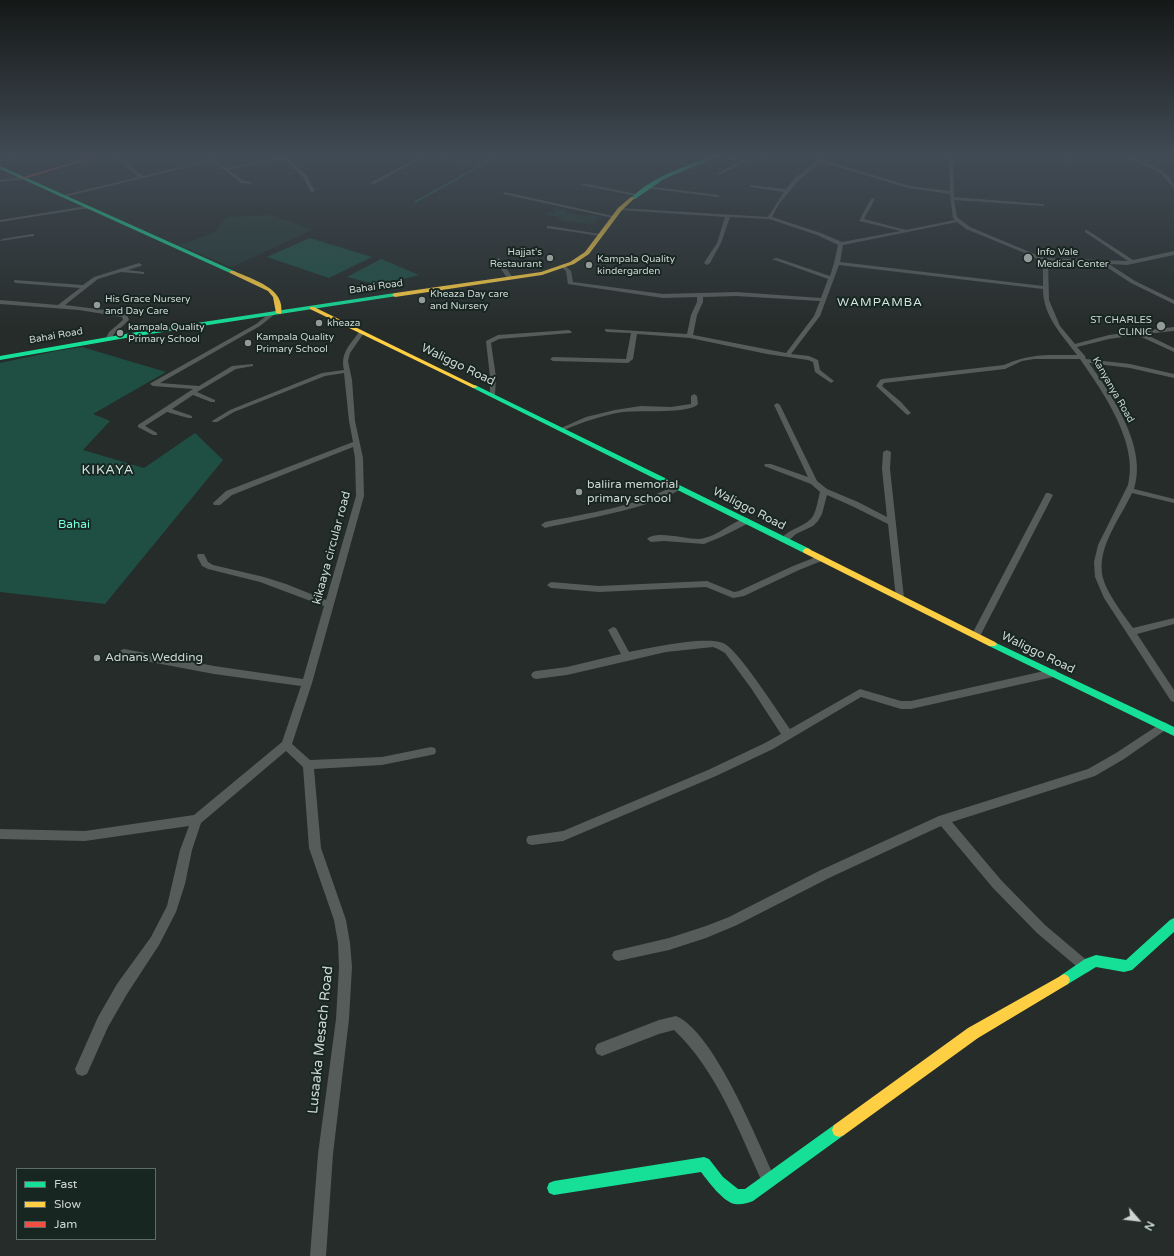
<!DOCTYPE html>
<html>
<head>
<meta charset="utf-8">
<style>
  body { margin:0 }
  #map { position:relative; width:1174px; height:1256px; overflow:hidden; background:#262c2a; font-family:"Varela Round",sans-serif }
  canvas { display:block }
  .legend { position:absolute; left:16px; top:1168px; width:140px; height:72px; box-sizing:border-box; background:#182622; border:1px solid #606c68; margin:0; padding:5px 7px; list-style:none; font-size:12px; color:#cdd5d2 }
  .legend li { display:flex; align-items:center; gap:8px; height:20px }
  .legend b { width:20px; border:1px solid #606c68 }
  .north { position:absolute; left:1118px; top:1200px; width:40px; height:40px; -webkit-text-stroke:3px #182622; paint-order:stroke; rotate:118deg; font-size:11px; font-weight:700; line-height:16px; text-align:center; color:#cdd5d2 }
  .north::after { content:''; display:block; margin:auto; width:14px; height:18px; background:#cdd5d2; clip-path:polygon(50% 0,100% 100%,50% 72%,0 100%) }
</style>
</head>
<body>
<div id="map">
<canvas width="1174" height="1256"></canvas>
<ul class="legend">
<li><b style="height:5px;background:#16e098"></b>Fast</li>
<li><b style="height:5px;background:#ffcf43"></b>Slow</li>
<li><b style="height:5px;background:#f24e42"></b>Jam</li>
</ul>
<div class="north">N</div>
</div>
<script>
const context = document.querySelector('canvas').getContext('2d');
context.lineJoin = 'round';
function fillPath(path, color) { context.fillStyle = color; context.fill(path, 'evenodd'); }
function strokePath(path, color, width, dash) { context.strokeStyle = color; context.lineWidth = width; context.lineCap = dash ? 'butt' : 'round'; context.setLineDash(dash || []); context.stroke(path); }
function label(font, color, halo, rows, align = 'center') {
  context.font = font + ' "Varela Round",sans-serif'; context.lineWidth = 4; context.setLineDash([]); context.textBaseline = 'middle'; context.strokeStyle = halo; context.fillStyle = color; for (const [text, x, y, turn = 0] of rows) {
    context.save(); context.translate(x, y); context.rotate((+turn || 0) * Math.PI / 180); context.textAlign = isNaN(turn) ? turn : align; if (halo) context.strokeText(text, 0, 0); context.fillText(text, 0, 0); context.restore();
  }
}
fillPath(new Path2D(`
  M 555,209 L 566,210 L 567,213 L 583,215 L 583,217 L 592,215 L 601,218 L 593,221 L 596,223 L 587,225 L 585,223 L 575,223 L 576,221 L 568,222 L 558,219 L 559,218 L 555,216 L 549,216 L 546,213 L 554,212 Z
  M 272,215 L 312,230 L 232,267 L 179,245 L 214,233 L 227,217 Z`), '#253934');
fillPath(new Path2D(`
  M 310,238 L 372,257 L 329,278 L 267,257 Z
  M 381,259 L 419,275 L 379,285 L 347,277 Z
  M 82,347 L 166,372 L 93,414 L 110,421 L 83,450 L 144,468 L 195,433 L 223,460 L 105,604 L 0,592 L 0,363 L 56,351 Z`), '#1f4f43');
strokePath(new Path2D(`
  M 415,202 L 498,156`), '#206857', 1.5);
fillPath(new Path2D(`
  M 17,156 L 23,156 L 0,162 L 0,160 Z
  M 112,156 L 116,156 L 143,176 L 211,160 L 208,157 L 210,156 L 227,168 L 283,156 L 290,156 L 287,157 L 306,175 L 315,191 L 311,192 L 303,177 L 283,158 L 229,170 L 244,181 L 252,182 L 250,184 L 241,183 L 213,161 L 64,197 L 64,195 L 139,177 Z
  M 422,156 L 427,156 L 374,184 L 370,183 Z
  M 432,156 L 439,156 L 472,163 L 470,164 Z
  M 720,156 C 730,155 739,160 748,161 C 757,161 764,155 773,156 L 749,163 L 745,162 L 719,175 L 718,173 L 740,161 Z
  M 815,156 L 819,156 L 820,159 L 910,186 L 950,191 L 949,156 L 953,156 L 954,197 L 1043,204 L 1045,205 L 1043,206 L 954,200 L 957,217 L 970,227 L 1044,258 L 1128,261 L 1085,232 L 1085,230 L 1087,230 L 1133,260 L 1174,251 L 1174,255 L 1127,265 L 1109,264 L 1135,281 L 1174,300 L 1174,304 L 1131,283 L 1102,264 L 1048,262 L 1049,300 L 1060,326 L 1075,344 L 1109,335 L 1174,327 L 1174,331 L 1145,334 L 1174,348 L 1174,352 L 1137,335 L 1109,339 L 1077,347 L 1085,356 L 1086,359 L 1130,364 L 1174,374 L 1174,378 L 1130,368 L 1089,363 C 1112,395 1148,448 1134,489 L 1174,499 L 1174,503 L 1132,493 C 1120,520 1092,552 1105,584 C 1112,600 1123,614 1133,628 L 1174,618 L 1174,624 L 1137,634 L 1174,690 L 1174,702 L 1171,701 L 1104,598 L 1095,577 L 1094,562 L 1098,545 L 1128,485 C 1139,443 1103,392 1080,359 L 1034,359 L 1022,361 L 1005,369 L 884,383 L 882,386 L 901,402 L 910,412 L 911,413 L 908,415 L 906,414 L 876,386 L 880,380 L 882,379 L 1004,365 C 1030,353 1049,355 1077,355 C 1062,335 1043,316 1043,289 L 839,265 L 820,316 L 791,354 L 809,356 L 818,360 L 820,370 L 834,381 L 831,383 L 815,372 L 813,362 L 808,360 L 767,354 L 690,338 L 637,334 L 633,359 L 628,363 L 553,361 L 550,359 L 553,357 L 626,359 L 631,333 L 607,332 L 605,331 L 605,329 L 687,334 L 691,315 L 697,302 L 697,297 L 663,298 L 568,284 L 566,271 L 560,266 L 563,264 L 571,271 L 573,282 L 663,294 L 736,292 L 821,298 L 828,279 L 772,259 L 777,258 L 830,276 L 834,263 L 838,245 L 817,235 L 769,219 L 730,217 L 721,243 L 710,263 L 707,265 L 704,263 L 717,243 L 725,217 L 620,210 L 618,209 L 620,208 L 768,217 L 784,192 L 751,187 L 749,185 L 786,189 L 795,178 L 816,162 ZM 821,162 L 908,188 L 950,194 L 953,218 L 955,220 L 906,230 L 864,219 L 875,199 L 873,198 L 871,199 L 859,221 L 901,231 L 842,242 L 821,233 L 772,217 L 779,204 L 799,180 ZM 957,222 L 966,229 L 1032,256 L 1043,263 L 1043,286 L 840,262 L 843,245 ZM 736,296 L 820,301 L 814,316 L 786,353 L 693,335 L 697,315 L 703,302 L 703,297 Z
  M 1061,156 L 1065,156 L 1071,164 L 1069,164 Z
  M 1124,156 L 1129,156 C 1143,162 1174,171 1174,189 L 1161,173 Z
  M 22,177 L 23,179 L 0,182 L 0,180 Z
  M 583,183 L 636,194 L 638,195 L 636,196 L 581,185 Z
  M 647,186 L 718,195 L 720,196 L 718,197 L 645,188 Z
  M 505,192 L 613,216 L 615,217 L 613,218 L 503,194 Z
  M 87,206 L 89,208 L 0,222 L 0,220 Z
  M 549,226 L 600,234 L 602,235 L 600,236 L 547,228 L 547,226 Z
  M 32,234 L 34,234 L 34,236 L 0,241 L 2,239 Z
  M 498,258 L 500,259 L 513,278 L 512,279 L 507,278 L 495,260 Z
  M 139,263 L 142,265 L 141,266 L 128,270 L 144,272 L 144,274 L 121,272 L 98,279 L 65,305 L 113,311 L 127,315 L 129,320 L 114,334 L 111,339 L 106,338 L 109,332 L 123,320 L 122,317 L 79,310 L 0,304 L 0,300 L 58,305 L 80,288 L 16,283 L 14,282 L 14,280 L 83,285 L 94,277 Z
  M 270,313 L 275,314 L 260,326 L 160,383 L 199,386 L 232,366 L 253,364 L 253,366 L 236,369 L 197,392 L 215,400 L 215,402 L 211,402 L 193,395 L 172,409 L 192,416 L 192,418 L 188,418 L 167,412 L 145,426 L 157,433 L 157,435 L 153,435 L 138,427 L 138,425 L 193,389 L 153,386 L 150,384 L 151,383 L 256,324 Z
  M 569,330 L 572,332 L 571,333 L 499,339 L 491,343 L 496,377 L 495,395 L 490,396 L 490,377 L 486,341 L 498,335 Z
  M 361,331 L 364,333 L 350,353 L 348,361 L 352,380 L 355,421 L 363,458 L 364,496 L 312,683 L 292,744 L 310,760 L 382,757 L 431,747 L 435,748 L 436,751 L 435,754 L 431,755 L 382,765 L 314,769 L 321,848 L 346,920 L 350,943 L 352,967 L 349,1019 L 333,1154 L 326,1256 L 310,1256 L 318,1154 L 336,1019 L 339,967 L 338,943 L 334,920 L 309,848 L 303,767 L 286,751 L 201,823 L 192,850 L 185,884 L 176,912 L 159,945 L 127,994 L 108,1027 L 87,1074 L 82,1076 L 77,1074 L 75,1069 L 98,1017 L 117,984 L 151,937 L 167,906 L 180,850 L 189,826 L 85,841 L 0,839 L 0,829 L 85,831 L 194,815 L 282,742 L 301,686 L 214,674 L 124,657 L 121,656 L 119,653 L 121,650 L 124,649 L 214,666 L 303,679 L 324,606 L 260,582 L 208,569 L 202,566 L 197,556 L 198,554 L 204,554 L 208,562 L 213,565 L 264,577 L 286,584 L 326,600 L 356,496 L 355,458 L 353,447 L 232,495 L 220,505 L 214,505 L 213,503 L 226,491 L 353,442 L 349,421 L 344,373 L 325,376 L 234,412 L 217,422 L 213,422 L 212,421 L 230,410 L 322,373 L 344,370 C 340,353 350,345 359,332 Z
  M 694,394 L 697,396 L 698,404 C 690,414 639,410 623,412 C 603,415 583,422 564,430 L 560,430 L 559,429 L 586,417 L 615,410 L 641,406 L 671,407 L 691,404 L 691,396 Z
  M 777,403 L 780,405 L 817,481 L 827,489 L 858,502 L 887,517 L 882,469 L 883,452 L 887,450 L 891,452 L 890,469 L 904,598 L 903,600 L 897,600 L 896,598 L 888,524 L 852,506 L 827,495 L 822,514 L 818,521 L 813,526 L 796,534 L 787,542 L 781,542 L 780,540 C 789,528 806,527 813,516 C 817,509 818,499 820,492 L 811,484 L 764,466 L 765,464 L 771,464 L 808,477 L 774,405 Z
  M 675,485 L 678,485 L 682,487 C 664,506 574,521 545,528 L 541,525 L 545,522 C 588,513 636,507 675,485 Z
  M 1046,493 L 1049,493 L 1053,495 L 979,638 L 973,638 L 971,636 Z
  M 746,518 L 749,519 L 750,521 L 749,523 L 721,537 L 704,544 L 664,541 L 651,542 L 647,539 C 655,530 686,539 698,539 C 716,538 729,523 746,518 Z
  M 821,555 L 824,556 L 825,558 L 824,560 L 799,570 L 744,596 L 733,598 L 706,587 L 599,592 L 551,588 L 547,585 L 551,582 L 599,586 L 707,581 L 734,592 L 739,591 L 793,566 Z
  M 613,627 L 616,628 L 629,652 C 651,648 703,636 723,643 C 738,649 778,712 790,729 L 860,689 L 901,701 L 911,701 L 1053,669 L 1056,670 L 1058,673 L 1056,676 L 1053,677 L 911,709 L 901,709 L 861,697 L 773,749 L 716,776 L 563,841 L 532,845 L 528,844 L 526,840 L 528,836 L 563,831 L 708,770 L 765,743 L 781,734 L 751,688 L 725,653 L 718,649 L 713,647 L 666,652 L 567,675 L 536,679 L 533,678 L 531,675 L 533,672 L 536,671 L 567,667 L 621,654 L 608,630 Z
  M 1163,722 L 1167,723 L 1168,726 L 1167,729 L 1124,759 L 1095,776 L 952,822 L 1001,880 L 1045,925 L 1090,963 L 1092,967 L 1090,971 L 1086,973 L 1082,971 L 1037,933 L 993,888 L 941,826 L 829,878 L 737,925 L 706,938 L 669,950 L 618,961 L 614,959 L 612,955 L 614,951 L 669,938 L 706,926 L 729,917 L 821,870 L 939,816 L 1088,769 L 1116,753 Z
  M 676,1016 C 714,1032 756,1138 774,1176 L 776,1181 L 774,1186 L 769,1188 L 764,1186 C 739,1132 718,1072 674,1030 L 659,1034 L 602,1056 L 597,1054 L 595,1049 L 597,1044 L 659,1020 Z`), '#565c5a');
fillPath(new Path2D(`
  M 714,156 L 719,156 L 664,179 L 635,199 L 631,198 C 653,176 686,166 714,156 Z
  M 0,166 L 234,271 L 235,272 L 230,273 L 0,169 Z
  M 395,293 L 397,294 L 397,296 L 137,336 L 0,360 L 0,356 L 137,332 Z
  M 475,385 L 810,549 L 811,551 L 810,553 L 804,553 L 473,388 L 472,387 Z
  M 992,641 L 1174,727 L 1174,736 L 989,646 L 987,644 L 989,642 Z
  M 1174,918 L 1174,932 L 1132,970 L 1124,972 L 1096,967 L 1068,984 L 1064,986 L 1060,984 L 1058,980 L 1060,976 L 1085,959 L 1096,955 L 1126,960 L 1170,920 Z
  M 839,1123 L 844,1125 L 846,1130 L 844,1135 L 753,1201 C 748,1203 741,1205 735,1204 C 723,1202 708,1181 701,1172 L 554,1195 L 549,1193 L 547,1188 L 549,1183 L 554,1181 L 704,1157 L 709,1159 L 723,1177 L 738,1189 L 745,1189 L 834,1125 Z`), '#16e098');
fillPath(new Path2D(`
  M 631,197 L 635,198 L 622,210 L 589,254 L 574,264 L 542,275 L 395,297 L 392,295 L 395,293 L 541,272 L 570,262 L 585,252 L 618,208 Z
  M 230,271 L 234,271 C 253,280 286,288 281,314 L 276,313 L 273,297 L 268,291 L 230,273 Z
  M 310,307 L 314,307 L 478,387 L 473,388 L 310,309 Z
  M 807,548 L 995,642 L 997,644 L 995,646 L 989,646 L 804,553 L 803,551 L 804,549 Z
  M 1064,974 L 1068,976 L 1070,980 L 1068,984 L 978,1038 L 844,1135 L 839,1137 L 834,1135 L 832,1130 L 834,1125 L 968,1028 Z`), '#ffcf43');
fillPath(new Path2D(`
  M 95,156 L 100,156 L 23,179 L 20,178 Z`), '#f24e42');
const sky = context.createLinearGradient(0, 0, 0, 332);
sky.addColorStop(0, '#151817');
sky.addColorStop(0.47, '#414b55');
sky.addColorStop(1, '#414b5500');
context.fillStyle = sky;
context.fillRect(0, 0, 1174, 332);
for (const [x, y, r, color] of [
  [550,258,4,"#939a97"],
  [1028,258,5,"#939a97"],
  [589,265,4,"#939a97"],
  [422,300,4,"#939a97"],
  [97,305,4,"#939a97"],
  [319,323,4,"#939a97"],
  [1161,326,5,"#939a97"],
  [120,333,4,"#939a97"],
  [248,343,4,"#939a97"],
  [579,492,4,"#939a97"],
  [97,658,4,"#939a97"]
]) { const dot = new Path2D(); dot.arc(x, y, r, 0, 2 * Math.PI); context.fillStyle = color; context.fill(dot); strokePath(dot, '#182622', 1.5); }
label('10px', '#cdd5d2', '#182622', [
  ["Hajjat's",542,252,"right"],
  ["Restaurant",542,264,"right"],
  ["Info Vale",1037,252],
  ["Medical Center",1037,264],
  ["Kampala Quality",597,259],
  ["kindergarden",597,271],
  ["Kheaza Day care",430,294],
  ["and Nursery",430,306],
  ["His Grace Nursery",105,299],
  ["and Day Care",105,311],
  ["ST CHARLES",1152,320,"right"],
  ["CLINIC",1152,332,"right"],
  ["kheaza",327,323],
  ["kampala Quality",128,327],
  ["Primary School",128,339],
  ["Kampala Quality",256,337],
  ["Primary School",256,349]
], 'left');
label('10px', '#cdd5d2', '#182622', [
  ["Bahai Road",376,287,-8],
  ["Bahai Road",56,336,-10],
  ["Kanyanya Road",1113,390,60]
]);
context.letterSpacing = '1px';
label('12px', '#d3e5df', '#182622', [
  ["WAMPAMBA",880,303]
]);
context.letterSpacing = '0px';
label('12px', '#cdd5d2', '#182622', [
  ["Waliggo Road",458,365,26],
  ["Waliggo Road",749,509,27],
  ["kikaaya circular road",332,548,-75],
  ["Waliggo Road",1038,653,26]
]);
label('12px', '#cdd5d2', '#182622', [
  ["baliira memorial",587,485],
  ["primary school",587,499],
  ["Adnans Wedding",105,658]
], 'left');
label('12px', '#76ffdb', '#182622', [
  ["Bahai",74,525]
]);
context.letterSpacing = '1px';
label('13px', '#d3e5df', '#182622', [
  ["KIKAYA",108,471]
]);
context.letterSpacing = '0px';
label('14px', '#cdd5d2', '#182622', [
  ["Lusaaka Mesach Road",321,1040,-84]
]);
</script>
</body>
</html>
